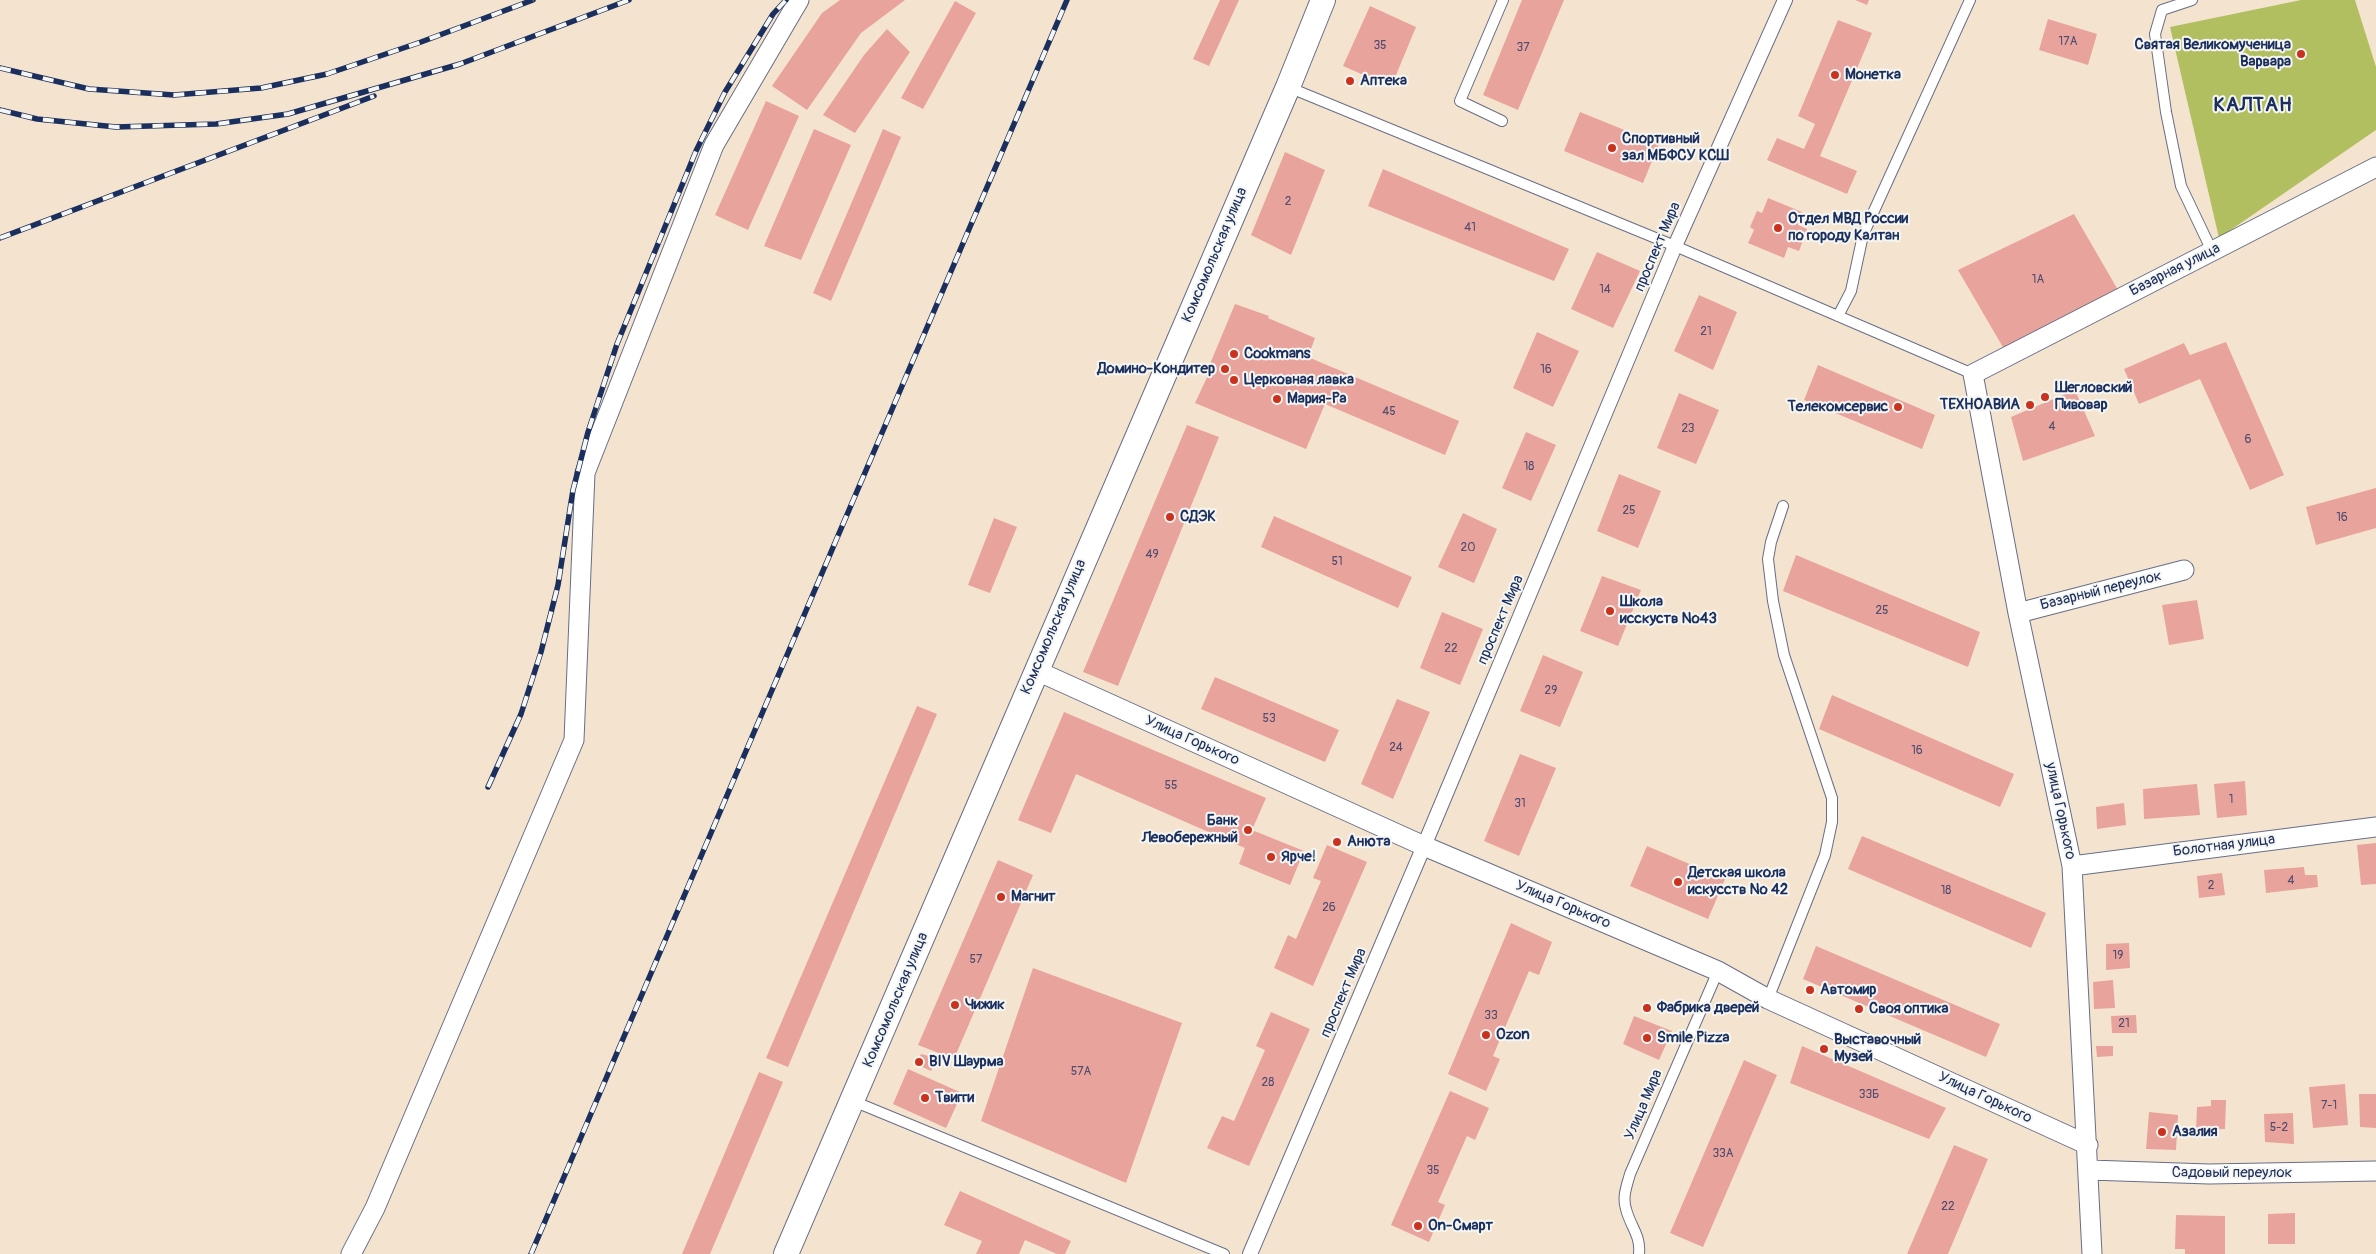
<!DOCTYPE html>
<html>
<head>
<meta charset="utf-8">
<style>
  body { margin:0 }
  canvas { display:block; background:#f4e4cf }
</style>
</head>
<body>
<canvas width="2376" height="1254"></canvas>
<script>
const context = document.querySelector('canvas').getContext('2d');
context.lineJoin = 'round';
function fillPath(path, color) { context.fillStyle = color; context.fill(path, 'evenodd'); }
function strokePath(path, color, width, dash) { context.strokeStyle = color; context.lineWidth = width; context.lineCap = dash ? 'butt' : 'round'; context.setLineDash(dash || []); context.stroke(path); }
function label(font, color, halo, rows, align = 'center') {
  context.font = font + ' Pangolin,sans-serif'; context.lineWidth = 4; context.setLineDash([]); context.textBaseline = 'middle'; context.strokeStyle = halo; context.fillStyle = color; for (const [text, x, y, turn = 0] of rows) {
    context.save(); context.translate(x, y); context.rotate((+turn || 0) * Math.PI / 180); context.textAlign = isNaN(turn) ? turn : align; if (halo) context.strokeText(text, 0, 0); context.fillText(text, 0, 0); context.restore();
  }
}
fillPath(new Path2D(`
  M 2301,0 L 2355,0 L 2376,67 L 2376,130 L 2219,238 L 2170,27 Z`), '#b2bf61');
fillPath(new Path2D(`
  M 840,0 L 905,0 L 861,33 L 807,110 L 772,86 L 822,13 Z
  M 1220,0 L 1239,0 L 1209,66 L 1193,59 Z
  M 1522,0 L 1564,0 L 1518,110 L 1483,95 Z
  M 1855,0 L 1869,0 L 1867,5 Z
  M 955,1 L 976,13 L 923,109 L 901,98 Z
  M 1370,6 L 1416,27 L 1391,87 L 1343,66 Z
  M 2048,19 L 2097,34 L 2088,65 L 2039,50 Z
  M 1838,20 L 1872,33 L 1820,156 L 1857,171 L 1847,194 L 1767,160 L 1777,138 L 1804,149 L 1815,124 L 1798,116 Z
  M 887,29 L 910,52 L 855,133 L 823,115 L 864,55 Z
  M 766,101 L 799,116 L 748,230 L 715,215 Z
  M 1580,112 L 1659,144 L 1643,183 L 1564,151 Z
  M 814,129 L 851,145 L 801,260 L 764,246 Z
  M 883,129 L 901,137 L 831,301 L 813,293 Z
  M 1285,152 L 1325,170 L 1291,255 L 1251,235 Z
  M 1383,169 L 1569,249 L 1554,281 L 1368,206 Z
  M 1768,198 L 1802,212 L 1798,225 L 1807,229 L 1799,251 L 1788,247 L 1784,258 L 1748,243 L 1754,230 L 1750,227 L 1757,211 L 1762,213 Z
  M 2074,214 L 2118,290 L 2004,349 L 1958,270 Z
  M 1597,252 L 1640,271 L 1613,328 L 1571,309 Z
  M 1699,295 L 1737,312 L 1713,370 L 1674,351 Z
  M 1235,304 L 1269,316 L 1268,318 L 1315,338 L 1308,357 L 1459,421 L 1445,455 L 1325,404 L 1306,449 L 1195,403 L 1209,373 L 1207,371 Z
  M 1537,332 L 1579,351 L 1553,407 L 1513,388 Z
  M 2226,342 L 2284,475 L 2250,490 L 2200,379 L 2139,404 L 2124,369 L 2184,343 L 2190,355 Z
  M 1818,365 L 1935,415 L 1922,449 L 1804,400 Z
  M 2075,390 L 2095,436 L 2023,461 L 2011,417 Z
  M 1679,393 L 1719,410 L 1696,464 L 1657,448 Z
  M 1187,425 L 1219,437 L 1118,686 L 1083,672 Z
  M 1526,432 L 1556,445 L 1531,501 L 1502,488 Z
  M 1619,474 L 1661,491 L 1638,548 L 1597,531 Z
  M 2376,488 L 2376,528 L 2316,545 L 2306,507 Z
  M 1463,513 L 1497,529 L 1474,583 L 1438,567 Z
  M 1274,516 L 1412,577 L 1398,608 L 1261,547 Z
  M 994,518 L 1017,527 L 990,593 L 968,585 Z
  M 1796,555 L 1980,632 L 1968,667 L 1783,591 Z
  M 1602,576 L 1641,590 L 1618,646 L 1580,631 Z
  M 2197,600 L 2204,639 L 2169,645 L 2162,605 Z
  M 1442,612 L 1483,629 L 1460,685 L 1420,668 Z
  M 1543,655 L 1583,672 L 1560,727 L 1520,711 Z
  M 1215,677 L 1339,730 L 1325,762 L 1201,709 Z
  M 1832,695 L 2014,774 L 2000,807 L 1819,729 Z
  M 1397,699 L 1430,712 L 1393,799 L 1361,784 Z
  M 917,706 L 937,714 L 788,1067 L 766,1058 Z
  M 1064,712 L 1266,798 L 1252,830 L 1304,851 L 1290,885 L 1239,864 L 1247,842 L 1245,848 L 1076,774 L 1051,833 L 1018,820 Z
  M 1520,754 L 1556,768 L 1519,856 L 1484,841 Z
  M 2245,781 L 2247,815 L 2217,818 L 2214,784 Z
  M 2197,784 L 2200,815 L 2144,819 L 2143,789 Z
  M 2124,803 L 2126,825 L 2097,829 L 2096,807 Z
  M 1862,836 L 2046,913 L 2031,948 L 1848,869 Z
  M 2376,843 L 2376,884 L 2361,885 L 2357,845 Z
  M 1327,845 L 1367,862 L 1313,986 L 1274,968 L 1288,935 L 1296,939 L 1321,881 L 1313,878 Z
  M 1647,846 L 1725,879 L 1708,919 L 1630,886 Z
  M 998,860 L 1033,875 L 954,1059 L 918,1045 Z
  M 2304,867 L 2305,875 L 2317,875 L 2318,887 L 2266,893 L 2264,870 Z
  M 2222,873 L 2225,895 L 2199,898 L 2197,876 Z
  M 1511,923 L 1552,942 L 1539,975 L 1529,971 L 1493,1056 L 1500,1059 L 1486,1091 L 1448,1074 Z
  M 2129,943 L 2130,968 L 2106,970 L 2106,944 Z
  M 1816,946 L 2000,1024 L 1986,1057 L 1803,979 Z
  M 1033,968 L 1182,1023 L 1126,1183 L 981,1121 Z
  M 2113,980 L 2115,1008 L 2094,1009 L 2093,982 Z
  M 1271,1012 L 1310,1029 L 1249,1166 L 1207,1148 L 1222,1116 L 1234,1121 L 1265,1050 L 1256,1046 Z
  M 2136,1015 L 2137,1033 L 2112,1033 L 2111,1016 Z
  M 1634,1016 L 1672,1031 L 1659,1060 L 1623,1044 Z
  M 1802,1046 L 1946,1108 L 1929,1139 L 1790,1083 Z
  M 2096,1046 L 2113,1046 L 2113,1056 L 2097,1057 Z
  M 921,1054 L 937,1058 L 931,1071 L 916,1064 Z
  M 1744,1060 L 1777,1075 L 1703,1247 L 1670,1233 Z
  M 908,1069 L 962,1093 L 946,1128 L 893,1104 Z
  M 759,1072 L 783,1082 L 710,1254 L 682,1254 Z
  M 2345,1084 L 2348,1125 L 2313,1128 L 2309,1087 Z
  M 1450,1091 L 1489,1108 L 1475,1140 L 1467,1136 L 1438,1202 L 1445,1205 L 1429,1242 L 1391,1225 Z
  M 2359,1094 L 2376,1094 L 2376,1128 L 2360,1127 Z
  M 2211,1100 L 2226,1100 L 2225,1129 L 2196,1130 L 2197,1107 L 2211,1106 Z
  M 2149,1112 L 2178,1115 L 2176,1150 L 2146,1149 Z
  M 2293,1113 L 2294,1144 L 2265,1142 L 2264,1114 Z
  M 1954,1145 L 1988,1159 L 1948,1254 L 1907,1254 Z
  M 960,1191 L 1071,1241 L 1065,1254 L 1057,1254 L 1025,1240 L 1019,1254 L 976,1254 L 982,1241 L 944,1225 Z
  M 2295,1213 L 2295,1244 L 2268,1244 L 2268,1214 Z
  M 2176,1215 L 2225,1216 L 2225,1254 L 2185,1254 L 2185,1249 L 2175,1249 Z`), '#e8a39c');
const service = new Path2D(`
  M 2192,0 L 2162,10 L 2155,34 L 2166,112 L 2181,186 L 2212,251
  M 1288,87 L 1675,246 L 1973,374
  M 1502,121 L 1460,101 L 1503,0
  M 1838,316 L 1851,291 L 1863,235 L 1970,0
  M 1768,999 L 1825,855 L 1832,822 L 1832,798 L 1784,655 L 1773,601 L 1768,559 L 1771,542 L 1783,506
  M 853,1101 L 1224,1254
  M 1639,1254 C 1641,1235 1630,1226 1626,1209 C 1622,1197 1627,1185 1630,1174 L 1718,971`);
const pedestrian = new Path2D(`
  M 1250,1254 L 1424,846 L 1675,246 L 1785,0`);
const minor = new Path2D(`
  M 2018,613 L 2184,570
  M 1035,670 L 1424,846 L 1718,971 L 1768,999 L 2088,1145
  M 2072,866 L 2376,827
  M 2089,1170 L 2209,1174 L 2376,1171
  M 351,1254 L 375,1208 L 574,740 L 585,473 L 714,145 L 799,0
  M 2092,1254 L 2072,866 L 2018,613 L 1973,374 L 2376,167`);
const tertiary = new Path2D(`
  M 786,1254 L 1288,87 L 1323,0`);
strokePath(service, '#676e86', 12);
strokePath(pedestrian, '#676e86', 16);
strokePath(minor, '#676e86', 21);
strokePath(tertiary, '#676e86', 26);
strokePath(service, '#fff', 10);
strokePath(pedestrian, '#fff', 14);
strokePath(minor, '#fff', 19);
strokePath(tertiary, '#fff', 24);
const rail = new Path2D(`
  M 0,68 L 89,89 L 174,95 L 261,88 L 327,74 L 421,42 L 533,0
  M 0,110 L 37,119 L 116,127 L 216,124 L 288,114 L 460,64 L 629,0
  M 0,238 L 374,96
  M 488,787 L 521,714 L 541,652 L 558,585 L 573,490 L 588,432 L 617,344 L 696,151 L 725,92 L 773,14 L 786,0
  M 531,1254 L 1067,0`);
strokePath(rail, '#1b2f5e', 5.5);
strokePath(rail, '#f6f6f2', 4, [11]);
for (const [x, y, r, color] of [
  [2301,54,5,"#c8321e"],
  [1835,75,5,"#c8321e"],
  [1350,81,5,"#c8321e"],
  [1612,148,5,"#c8321e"],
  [1778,228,5,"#c8321e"],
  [1234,354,5,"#c8321e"],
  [1225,369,5,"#c8321e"],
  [1234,380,5,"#c8321e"],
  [2045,397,5,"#c8321e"],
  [1277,399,5,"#c8321e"],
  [2030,405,5,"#c8321e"],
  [1898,407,5,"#c8321e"],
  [1170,517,5,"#c8321e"],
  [1610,611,5,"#c8321e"],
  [1248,830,5,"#c8321e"],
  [1337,842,5,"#c8321e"],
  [1271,857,5,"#c8321e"],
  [1678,882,5,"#c8321e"],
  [1001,897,5,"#c8321e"],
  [1810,990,5,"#c8321e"],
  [955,1005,5,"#c8321e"],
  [1647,1008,5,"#c8321e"],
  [1859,1009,5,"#c8321e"],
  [1486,1035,5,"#c8321e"],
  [1647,1038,5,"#c8321e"],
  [1824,1049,5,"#c8321e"],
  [919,1062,5,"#c8321e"],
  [925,1098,5,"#c8321e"],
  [2162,1132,5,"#c8321e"],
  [1418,1226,5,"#c8321e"]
]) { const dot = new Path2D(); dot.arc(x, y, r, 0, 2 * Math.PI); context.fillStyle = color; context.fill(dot); strokePath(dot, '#f6f6f2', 2); }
label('12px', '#4e4c6e', null, [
  ["17А",2068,42],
  ["35",1380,46],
  ["37",1523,48],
  ["2",1288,202],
  ["41",1470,228],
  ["1А",2038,280],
  ["14",1605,290],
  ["21",1706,332],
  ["16",1546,370],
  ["45",1389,412],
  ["4",2052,427],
  ["23",1688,429],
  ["6",2248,440],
  ["18",1529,467],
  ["25",1629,511],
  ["16",2342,518],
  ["20",1468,548],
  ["49",1152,555],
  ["51",1337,562],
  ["25",1882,611],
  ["22",1451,649],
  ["29",1551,691],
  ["53",1269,719],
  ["24",1396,748],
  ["16",1917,751],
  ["55",1171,786],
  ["1",2231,800],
  ["31",1520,804],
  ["4",2291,881],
  ["2",2211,886],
  ["18",1946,891],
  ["26",1329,908],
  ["19",2118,956],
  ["57",976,960],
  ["33",1491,1016],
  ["21",2124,1024],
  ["57А",1081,1072],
  ["28",1268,1083],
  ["33Б",1869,1095],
  ["7-1",2329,1106],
  ["5-2",2279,1128],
  ["33А",1723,1154],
  ["35",1433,1171],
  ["22",1948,1207]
]);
label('bold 15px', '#1b2f5e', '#f6f6f2', [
  ["Святая Великомученица",2291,45,"right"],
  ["Варвара",2291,62,"right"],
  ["Монетка",1845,75],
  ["Аптека",1360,81],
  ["Спортивный",1622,139],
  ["зал МБФСУ КСШ",1622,156],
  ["Отдел МВД России",1788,219],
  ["по городу Калтан",1788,236],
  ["Cookmans",1244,354],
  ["Домино-Кондитер",1215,369,"right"],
  ["Церковная лавка",1244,380],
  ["Шегловский",2055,388],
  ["Пивовар",2055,405],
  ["Мария-Ра",1287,399],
  ["ТЕХНОАВИА",2020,405,"right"],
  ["Телекомсервис",1888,407,"right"],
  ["СДЭК",1180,517],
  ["Школа",1620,602],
  ["исскуств №43",1620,619],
  ["Банк",1238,821,"right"],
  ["Левобережный",1238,838,"right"],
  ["Анюта",1347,842],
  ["Ярче!",1281,857],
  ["Детская школа",1688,873],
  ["искусств № 42",1688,890],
  ["Магнит",1011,897],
  ["Автомир",1820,990],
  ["Чижик",965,1005],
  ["Фабрика дверей",1657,1008],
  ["Своя оптика",1869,1009],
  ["Ozon",1496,1035],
  ["Smile Pizza",1657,1038],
  ["Выставочный",1834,1040],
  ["Музей",1834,1057],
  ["BIV Шаурма",929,1062],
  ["Твигги",935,1098],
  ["Азалия",2172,1132],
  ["On-Смарт",1428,1226]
], 'left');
label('15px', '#1b2f5e', '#f6f6f2', [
  ["проспект Мира",1658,247,-67],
  ["Комсомольская улица",1215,255,-67],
  ["Базарная улица",2175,270,-27],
  ["Базарный переулок",2101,591,-14],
  ["проспект Мира",1501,620,-67],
  ["Комсомольская улица",1054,627,-67],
  ["Улица Горького",1192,741,24],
  ["улица Горького",2060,811,78],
  ["Болотная улица",2224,846,-7],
  ["Улица Горького",1563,905,23],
  ["проспект Мира",1344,993,-67],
  ["Комсомольская улица",896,1000,-67],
  ["Улица Горького",1985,1098,25],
  ["Улица Мира",1644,1105,-67],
  ["Садовый переулок",2232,1173]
]);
context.letterSpacing = '1px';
label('bold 20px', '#1b2f5e', '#f6f6f2', [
  ["КАЛТАН",2253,106]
]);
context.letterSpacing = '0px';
</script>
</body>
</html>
